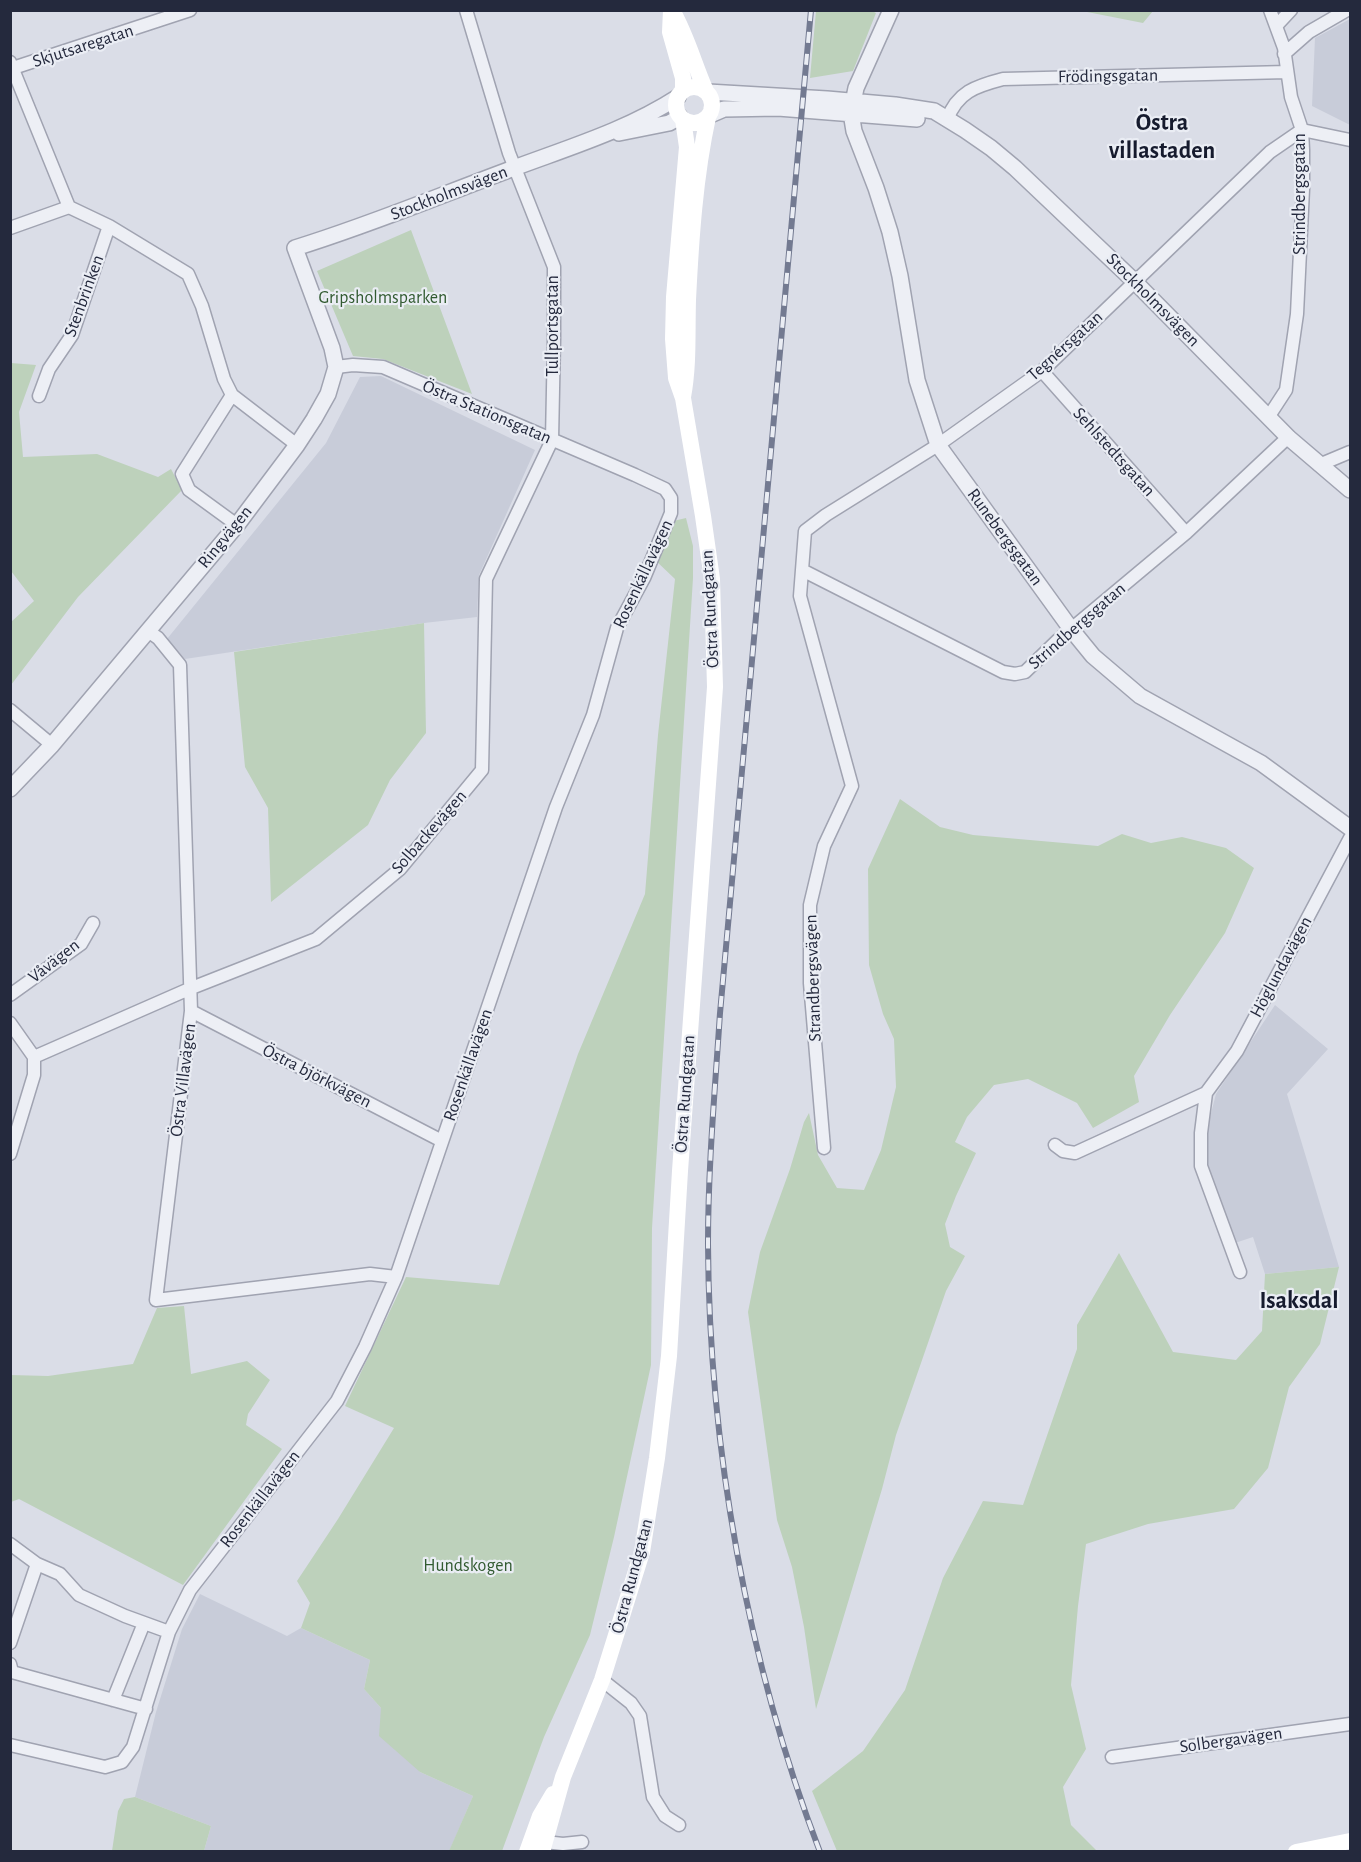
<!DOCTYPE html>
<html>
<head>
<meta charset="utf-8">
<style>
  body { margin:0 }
  #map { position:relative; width:1361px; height:1862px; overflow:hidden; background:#dadde7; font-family:"Alegreya Sans",sans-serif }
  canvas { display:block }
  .frame { position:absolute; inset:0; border:12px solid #24293d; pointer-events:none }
</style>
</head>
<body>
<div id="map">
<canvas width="1361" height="1862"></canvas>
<div class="frame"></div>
</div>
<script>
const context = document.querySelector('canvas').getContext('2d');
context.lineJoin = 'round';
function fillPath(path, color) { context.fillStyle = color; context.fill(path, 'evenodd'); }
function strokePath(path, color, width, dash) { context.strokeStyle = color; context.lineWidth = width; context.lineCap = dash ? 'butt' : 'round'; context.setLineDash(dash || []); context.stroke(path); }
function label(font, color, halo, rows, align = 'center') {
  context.font = font + ' "Alegreya Sans",sans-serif'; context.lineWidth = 4.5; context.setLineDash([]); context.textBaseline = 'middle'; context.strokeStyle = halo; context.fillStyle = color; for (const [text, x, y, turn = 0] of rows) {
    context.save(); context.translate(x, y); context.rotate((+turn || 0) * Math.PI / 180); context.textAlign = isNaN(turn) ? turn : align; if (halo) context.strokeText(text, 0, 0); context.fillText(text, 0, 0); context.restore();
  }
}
fillPath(new Path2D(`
  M 1350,19 L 1350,125 L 1312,106 L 1315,38 Z
  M 381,376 L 535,450 L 479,575 L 477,617 L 424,623 L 185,659 L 167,639 L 326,443 L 360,377 Z
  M 1275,1005 L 1328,1049 L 1287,1094 L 1339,1267 L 1265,1274 L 1253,1237 L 1232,1244 L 1205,1163 L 1206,1133 L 1216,1094 Z
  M 200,1594 L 287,1636 L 301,1628 L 370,1660 L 364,1689 L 381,1708 L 420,1772 L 473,1796 L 449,1852 L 204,1851 L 211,1826 L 135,1797 L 156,1712 L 182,1629 Z`), '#c8ccd9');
fillPath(new Path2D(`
  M 870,10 L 876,13 L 853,71 L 810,78 L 816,11 Z
  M 1082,11 L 1153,11 L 1143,23 Z
  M 411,230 L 472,394 L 383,359 L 353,356 L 317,271 Z
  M 11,363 L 36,365 L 19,412 L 23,457 L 97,454 L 158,477 L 171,469 L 182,490 L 78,597 L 11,685 L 11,622 L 34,601 L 11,571 Z
  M 686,518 L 693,546 L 693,578 L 652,1228 L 651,1365 L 614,1537 L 590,1635 L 544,1737 L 502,1851 L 449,1851 L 473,1796 L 420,1772 L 379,1736 L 381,1708 L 364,1689 L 370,1660 L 301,1628 L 310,1603 L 297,1581 L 338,1519 L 394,1428 L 345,1406 L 406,1277 L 499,1285 L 578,1054 L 645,894 L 658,735 L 675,579 L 654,559 L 665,523 Z
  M 424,623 L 426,733 L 390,780 L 368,825 L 271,902 L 268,808 L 245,767 L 234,652 Z
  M 900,799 L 940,827 L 973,835 L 1098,846 L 1122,834 L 1151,843 L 1182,837 L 1226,848 L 1254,868 L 1225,933 L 1170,1015 L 1134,1076 L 1139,1102 L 1093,1128 L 1077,1103 L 1028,1079 L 994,1085 L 967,1117 L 955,1142 L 976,1153 L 956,1196 L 945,1224 L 950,1247 L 965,1256 L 946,1291 L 896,1435 L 882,1489 L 816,1709 L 804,1627 L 792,1567 L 777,1520 L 748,1312 L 760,1252 L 790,1169 L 804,1122 L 809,1113 L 818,1155 L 837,1188 L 864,1190 L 881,1150 L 896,1087 L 894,1039 L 883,1014 L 869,965 L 868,869 Z
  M 1119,1253 L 1173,1352 L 1236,1360 L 1262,1331 L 1265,1274 L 1339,1267 L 1320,1344 L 1289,1387 L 1268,1468 L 1234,1509 L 1148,1524 L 1086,1544 L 1078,1606 L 1071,1685 L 1086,1749 L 1063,1787 L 1071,1825 L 1097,1851 L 837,1851 L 812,1791 L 863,1751 L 905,1690 L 943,1578 L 983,1501 L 1023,1505 L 1077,1349 L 1077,1325 Z
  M 184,1306 L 191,1374 L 247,1361 L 270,1380 L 248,1414 L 246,1425 L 282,1449 L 183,1585 L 19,1499 L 11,1502 L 10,1375 L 48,1376 L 133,1364 L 157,1308 Z
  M 135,1797 L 211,1826 L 204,1851 L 112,1851 L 118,1811 L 124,1799 Z`), '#bdd1bb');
const minor = new Path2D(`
  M 1277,25 L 1291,10
  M 1284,54 L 1309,32 L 1347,10
  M 10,62 L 69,207 L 109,226 L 188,274 L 202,306 L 224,379 L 232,395 L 297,445
  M 10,69 L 190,10
  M 947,120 C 957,92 976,86 1003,79 L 1287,72
  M 10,228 L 69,207
  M 1042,371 L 1186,533
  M 232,395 L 182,474 L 189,490 L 237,525
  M 39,396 L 49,369 L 72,335 L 109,226
  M 1269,416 L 1286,390 L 1297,314 L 1303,189 L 1303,150 L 1302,130 L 1291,97 L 1284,48 L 1270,10
  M 1289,438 L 1284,441 L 1186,533 L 1058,640 L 1025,672 L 1015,674 L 1003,672 L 802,570 L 805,531 L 826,515 L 938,445 L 1042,371 L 1270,152 L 1302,130 L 1350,140
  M 1319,465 L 1350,452
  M 802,570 L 800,596 L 852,786 L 824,846 L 810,905 L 810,983 L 824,1148
  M 148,631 L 158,638 L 180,665 L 191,1011 L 156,1300 L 370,1274 L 396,1277
  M 10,710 L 52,745
  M 10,995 L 81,944 L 93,923
  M 191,1011 L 442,1141
  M 10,1023 L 34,1057 L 34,1075 L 10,1154
  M 34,1057 L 189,989 L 316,939 L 400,869 L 482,770 L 486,579 L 552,440 L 554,339 L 554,267 L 509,153 L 466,10
  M 1055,1145 L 1063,1151 L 1075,1153 L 1206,1093
  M 1240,1272 L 1201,1166 L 1201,1133 L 1206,1093 L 1237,1051 L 1350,838
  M 10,1544 L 37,1564 L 60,1574 L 79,1595 L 125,1616 L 169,1632
  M 10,1643 L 37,1564
  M 10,1664 L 12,1672 L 146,1709
  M 602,1680 L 631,1703 L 640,1716 L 653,1797 L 665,1816 L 679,1825
  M 113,1700 L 144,1623
  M 10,1745 L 105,1767 L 122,1762 L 133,1747 L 169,1632 L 190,1590 L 337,1401 L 365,1347 L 396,1277 L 556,807 L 593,715 L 617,628 L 644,578 L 671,513 L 671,498 L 665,489 L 635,475 L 383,367 L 353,365 L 336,367
  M 1112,1757 L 1350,1724
  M 545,1842 L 563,1844 L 582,1842`);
const tertiary = new Path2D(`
  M 891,10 L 856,88 L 851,113 L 854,131 L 876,188 L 890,232 L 900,276 L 917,380 L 938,445 L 1071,629 L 1093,656 L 1140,696 L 1261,763 L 1350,828
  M 708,92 L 827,99 L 895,105 L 934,111 L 965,130 L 991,148 L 1015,168 L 1134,281 L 1289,438 L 1350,490
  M 710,115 L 724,109 L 778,108 L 917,119
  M 619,133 L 669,123 L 680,117
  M 10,789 L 52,745 L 237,525 L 297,445 L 314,419 L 328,394 L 336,367 L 332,348 L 295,248 C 370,225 441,195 514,168 C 570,147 627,130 678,97`);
strokePath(minor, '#a0a3b1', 15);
strokePath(tertiary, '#a0a3b1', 18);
strokePath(minor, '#edeff5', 12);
strokePath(tertiary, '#edeff5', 15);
strokePath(new Path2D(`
  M 671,10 L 670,32 L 683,78 L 683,90
  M 672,10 C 687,36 694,64 706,91
  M676 105a18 18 0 1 1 36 0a18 18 0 1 1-36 0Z
  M 683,397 C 689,365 687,333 688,300 C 691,239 695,177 708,117
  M 527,1852 L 540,1816 L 553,1794
  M 542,1852 L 563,1777 L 602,1680 L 642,1552 L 657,1458 L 669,1356 L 680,1171 L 715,687 L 712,579 L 703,516 L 683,398 L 676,378 L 673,339 L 674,297 L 687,147 L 683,119
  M 1296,1852 L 1350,1841`), '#fff', 16);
const rail = new Path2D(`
  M 811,10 L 720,1013 C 715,1090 708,1166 708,1244 C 709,1446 747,1662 820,1852`);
strokePath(rail, '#737a91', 6);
strokePath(rail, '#eaedf4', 4, [11]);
label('18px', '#24293d', '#eaedf4', [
  ["Skjutsaregatan",83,46,-18],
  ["Frödingsgatan",1108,76,-1],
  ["Stockholmsvägen",449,193,-21],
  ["Strindbergsgatan",1300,194,-90],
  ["Stenbrinken",84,296,-70],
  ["Stockholmsvägen",1153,300,45],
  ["Tullportsgatan",553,326,-90],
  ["Tegnérsgatan",1065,346,-42],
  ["Östra Stationsgatan",487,412,23],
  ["Sehlstedtsgatan",1114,452,48],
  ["Ringvägen",225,537,-51],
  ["Runebergsgatan",1005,537,54],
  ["Rosenkällavägen",643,574,-65],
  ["Östra Rundgatan",710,609,-93],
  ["Strindbergsgatan",1077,626,-41],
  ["Solbackevägen",429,832,-49],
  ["Våvägen",54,961,-38],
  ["Höglundavägen",1281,967,-62],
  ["Strandbergsvägen",813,978,-92],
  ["Rosenkällavägen",468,1065,-71],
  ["Östra björkvägen",317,1076,27],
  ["Östra Villavägen",183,1080,-83],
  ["Östra Rundgatan",685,1094,-86],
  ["Rosenkällavägen",260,1499,-52],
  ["Östra Rundgatan",632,1576,-75],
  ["Solbergavägen",1231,1740,-8]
]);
label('18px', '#315a30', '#eaedf4', [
  ["Gripsholmsparken",383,298],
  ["Hundskogen",468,1566]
]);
label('bold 24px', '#161b2e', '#eaedf4', [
  ["Östra",1162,123],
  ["villastaden",1162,151],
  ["Isaksdal",1299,1301]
]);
</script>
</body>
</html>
